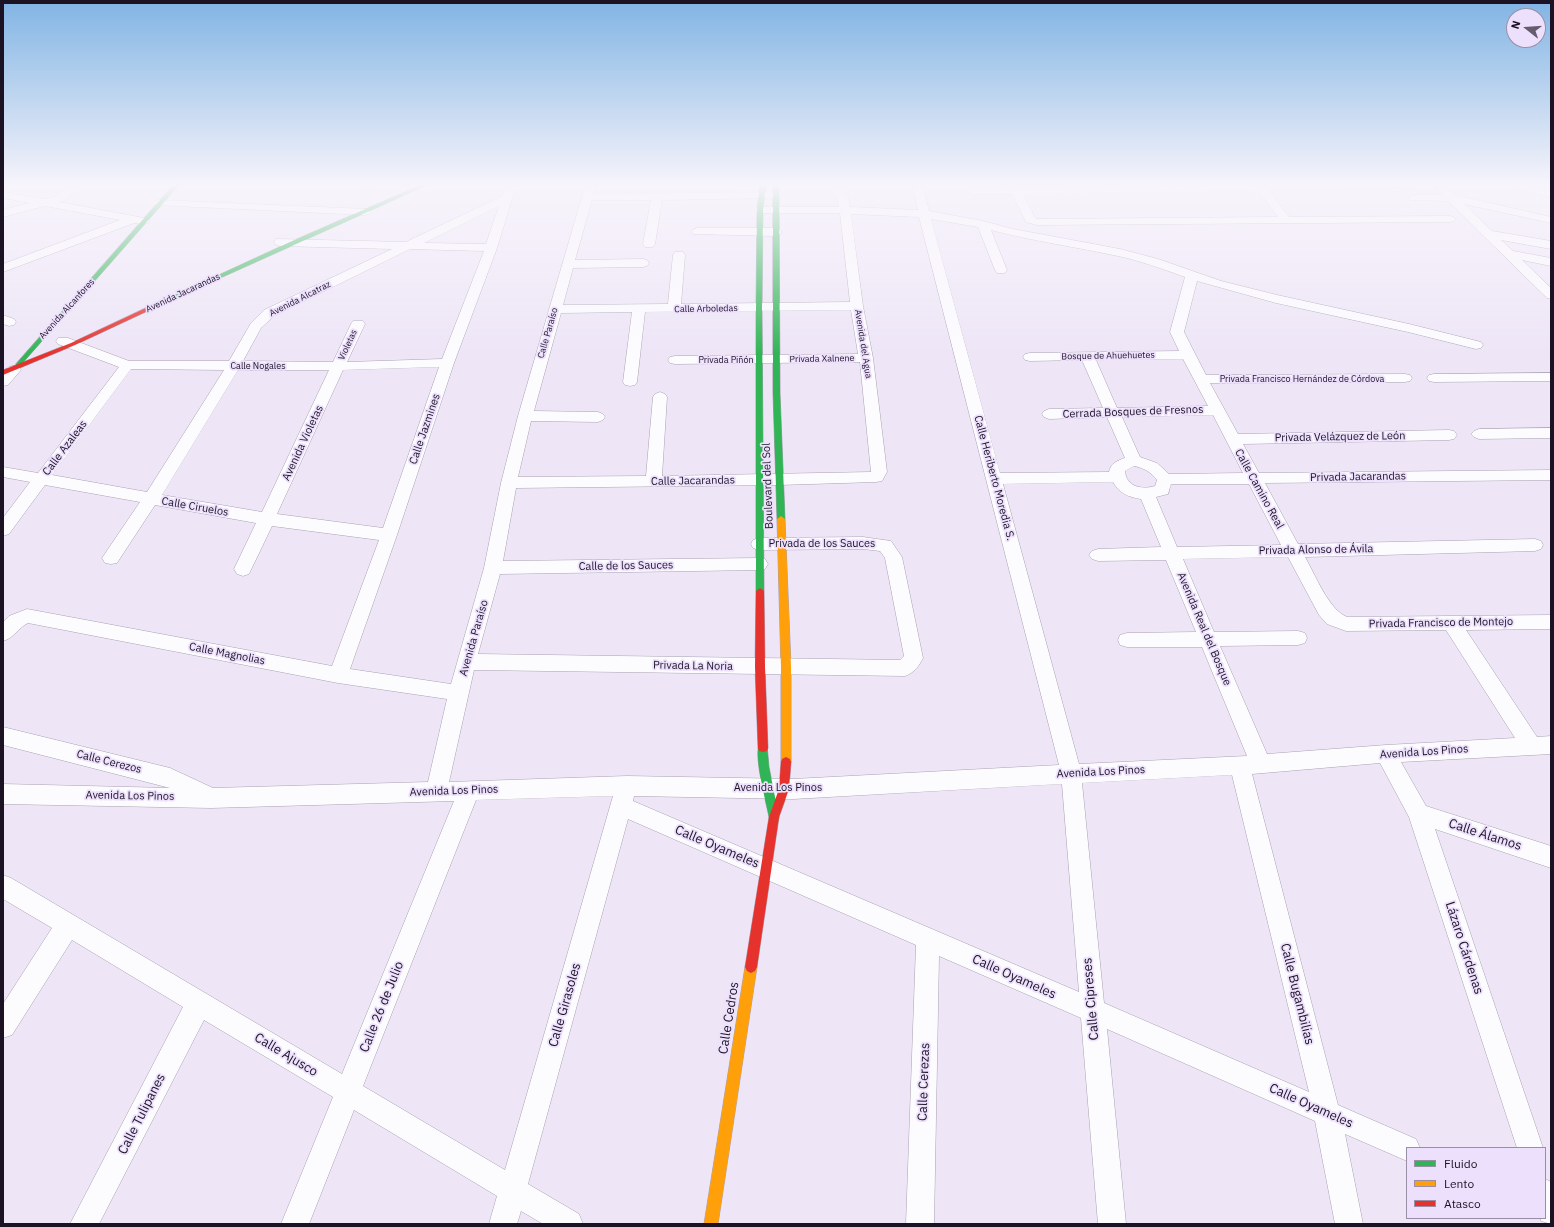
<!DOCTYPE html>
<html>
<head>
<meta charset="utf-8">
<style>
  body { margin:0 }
  #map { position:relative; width:1554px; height:1227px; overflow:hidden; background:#eee6f7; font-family:"IBM Plex Sans",sans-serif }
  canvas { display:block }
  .frame { position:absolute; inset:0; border:4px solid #1b1324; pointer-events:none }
  .legend { position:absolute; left:1406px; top:1147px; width:140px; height:72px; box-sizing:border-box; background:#ede0fd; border:1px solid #998ea6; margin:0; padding:5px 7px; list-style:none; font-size:12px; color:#1b1324 }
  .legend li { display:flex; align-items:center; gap:8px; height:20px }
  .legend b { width:20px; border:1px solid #998ea6 }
  .north { position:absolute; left:1506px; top:8px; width:40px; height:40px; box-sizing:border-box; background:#ede0fd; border:1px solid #998ea6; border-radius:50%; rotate:287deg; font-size:11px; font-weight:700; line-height:16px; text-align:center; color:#1b1324 }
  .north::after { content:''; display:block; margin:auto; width:14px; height:18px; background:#655d6e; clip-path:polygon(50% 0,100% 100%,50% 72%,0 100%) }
</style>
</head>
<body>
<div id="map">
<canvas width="1554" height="1227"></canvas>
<div class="frame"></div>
<ul class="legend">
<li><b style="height:5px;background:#30b455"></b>Fluido</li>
<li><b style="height:5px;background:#ff9f0a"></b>Lento</li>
<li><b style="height:5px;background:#e5322d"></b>Atasco</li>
</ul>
<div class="north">N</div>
</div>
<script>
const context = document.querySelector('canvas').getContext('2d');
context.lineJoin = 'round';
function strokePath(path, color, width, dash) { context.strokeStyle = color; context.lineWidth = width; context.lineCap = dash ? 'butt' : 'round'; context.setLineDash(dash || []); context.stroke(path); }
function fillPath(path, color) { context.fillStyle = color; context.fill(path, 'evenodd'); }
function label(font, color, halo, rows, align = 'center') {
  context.font = font + ' "IBM Plex Sans",sans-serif'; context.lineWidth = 3.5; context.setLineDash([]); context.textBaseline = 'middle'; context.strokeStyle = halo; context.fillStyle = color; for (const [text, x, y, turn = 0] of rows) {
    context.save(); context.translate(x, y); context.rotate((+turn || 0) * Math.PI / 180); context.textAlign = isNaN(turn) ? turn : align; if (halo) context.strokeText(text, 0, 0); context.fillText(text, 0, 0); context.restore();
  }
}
const street = new Path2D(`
  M 73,183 L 84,183 L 65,200 L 59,202 L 144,218 L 148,219 L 150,221 L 148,223 L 144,224 L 134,223 L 3,272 L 3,264 L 120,220 L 45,206 L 3,217 L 3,210 L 29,203 L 3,198 L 3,192 L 44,199 L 57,196 Z
  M 367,183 L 377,183 L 373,190 L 369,191 L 364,188 Z
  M 507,183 L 517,183 L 497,248 L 454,363 L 397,535 L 350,669 L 451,684 L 484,568 L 501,483 L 518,416 L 586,183 L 596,183 L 594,194 L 775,192 L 781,195 L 775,198 L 662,200 L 655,244 L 653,247 L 645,247 L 643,244 L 651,200 L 592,200 L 575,260 L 643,259 L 647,260 L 649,263 L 647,266 L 643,267 L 573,268 L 563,305 L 668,304 L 673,255 L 675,252 L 683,252 L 685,255 L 681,304 L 850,302 L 840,213 L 760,213 L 756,212 L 754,210 L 756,208 L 760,207 L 839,207 L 837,198 L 831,193 L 832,190 L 837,185 L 841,184 L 846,187 L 843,192 L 848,197 L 850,207 L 918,210 L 912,183 L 922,183 L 929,211 L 983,221 L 1013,229 L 1120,249 L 1158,259 L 1221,281 L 1277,295 L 1409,324 L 1481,342 L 1483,345 L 1481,348 L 1476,349 L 1408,332 L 1276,303 L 1197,281 L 1184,332 L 1206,375 L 1405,374 L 1410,375 L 1412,378 L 1410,381 L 1405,382 L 1210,383 L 1238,434 L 1449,430 L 1454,431 L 1457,435 L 1454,439 L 1449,440 L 1243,444 L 1259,473 L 1551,470 L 1551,480 L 1265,483 L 1298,544 L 1535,539 L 1541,541 L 1543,545 L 1541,549 L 1535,551 L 1305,557 C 1315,574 1328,609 1347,617 L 1551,615 L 1551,629 L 1466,630 L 1537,737 L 1551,736 L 1551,754 L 1401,762 L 1426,806 L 1551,846 L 1551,868 L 1435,829 L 1543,1148 L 1517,1148 L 1409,817 L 1380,763 L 1252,774 L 1338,1105 L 1416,1139 L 1420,1148 L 1407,1148 L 1407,1161 L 1345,1134 L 1363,1224 L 1335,1224 L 1315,1121 L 1107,1029 L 1126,1224 L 1098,1224 L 1081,1018 L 939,956 L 934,1224 L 906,1224 L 916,945 L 628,819 L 528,1184 L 579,1214 L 583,1224 L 543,1224 L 521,1211 L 517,1224 L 489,1224 L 497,1196 L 354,1110 L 309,1224 L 281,1224 L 333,1097 L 204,1020 L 99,1224 L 70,1224 L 183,1007 L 72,940 L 12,1035 L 3,1038 L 3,1004 L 52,928 L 3,899 L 3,875 L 11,878 L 342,1074 L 454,801 L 211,808 L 3,804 L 3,784 L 170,788 L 3,745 L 3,727 L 170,768 L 213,788 L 428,782 L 447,699 L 338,683 L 28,623 C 18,628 14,638 3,641 L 3,622 L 9,616 L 27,609 L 332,666 L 379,540 L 272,526 L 249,574 L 243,576 L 237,574 L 234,569 L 256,523 L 155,505 L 117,563 L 111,564 L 105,563 L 102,558 L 140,502 L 45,485 L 9,534 L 3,536 L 3,518 L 30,482 L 3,477 L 3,467 L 38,473 L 119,367 L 58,344 L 56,341 L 58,338 L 68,338 L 129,361 L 229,361 L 251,323 L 264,310 L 392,249 L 280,246 L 276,245 L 274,242 L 276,239 L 406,242 L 502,196 ZM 499,206 L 486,244 L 424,243 ZM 851,214 L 919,217 L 1059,765 L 793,779 L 627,776 L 449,782 L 474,670 L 905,676 C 914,673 919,666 923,658 L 902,557 L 891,541 L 863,537 L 759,538 L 753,540 L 751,544 L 753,548 L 759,550 L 863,549 L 880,551 L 885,558 L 904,656 L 900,660 L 478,654 L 500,574 L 759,570 L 765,569 L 768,564 L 765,559 L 759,558 L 503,561 L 516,488 L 779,485 L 876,482 L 882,481 L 887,472 L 873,358 L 863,306 ZM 931,219 L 978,227 L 995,270 L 997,273 L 1005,273 L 1007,270 L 991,230 C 1033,241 1076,247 1118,256 C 1141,261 1163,269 1185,277 L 1170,332 L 1179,351 L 1030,353 L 1025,354 L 1023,357 L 1025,360 L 1030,361 L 1082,360 L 1103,408 L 1049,409 L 1044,411 L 1042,414 L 1044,417 L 1049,419 L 1107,417 L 1125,458 C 1118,460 1110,464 1109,472 L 1000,473 ZM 410,249 L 484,251 L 442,359 L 347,362 L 365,324 L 363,321 L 353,321 L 351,324 L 333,362 L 243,361 L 261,328 L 274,316 ZM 851,310 L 858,354 L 675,356 L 670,357 L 668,360 L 670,363 L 675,364 L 860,362 L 871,472 L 662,476 L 667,397 L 665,394 L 660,392 L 655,394 L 653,397 L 646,476 L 518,477 L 531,421 L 598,422 L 603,420 L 605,417 L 603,414 L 598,412 L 534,411 L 561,313 L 632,312 L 623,382 L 625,385 L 630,386 L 635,385 L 637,382 L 645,312 ZM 1183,359 L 1208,406 L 1117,408 L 1096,360 ZM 439,367 L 383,528 L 277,514 L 343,370 ZM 131,369 L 224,370 L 147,492 L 52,475 ZM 238,370 L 329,370 L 262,512 L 162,495 ZM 1213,415 L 1243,473 L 1169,474 L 1157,463 L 1140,457 L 1122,417 ZM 1134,466 C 1144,468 1151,472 1157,480 L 1155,486 C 1142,490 1126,487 1125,471 ZM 1113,482 C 1119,493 1128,497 1141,499 L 1161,547 L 1098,549 L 1092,551 L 1089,555 L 1092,559 L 1098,561 L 1166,560 L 1196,632 L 1127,633 L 1120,635 L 1118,640 L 1120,645 L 1127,647 L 1202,647 L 1247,756 L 1079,764 L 1003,484 ZM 1171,484 L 1249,484 L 1281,545 L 1177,547 L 1156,497 L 1168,494 ZM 1288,557 L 1319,615 L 1327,624 L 1346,631 L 1446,630 L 1515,738 L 1386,745 L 1267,754 L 1220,646 L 1298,645 L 1305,643 L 1307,638 L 1305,633 L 1298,631 L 1214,632 L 1183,559 ZM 1232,775 L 1309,1092 L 1104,1003 L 1082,783 ZM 1062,784 L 1079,992 L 633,801 L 634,796 L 793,799 ZM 613,796 L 505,1170 L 363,1086 L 476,800 Z
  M 1334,183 L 1419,183 L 1420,185 L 1415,188 L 1269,190 L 1289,217 L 1450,216 L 1454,217 L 1456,219 L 1454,221 L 1450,222 L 1037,225 L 1026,222 L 1012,194 L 972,194 L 967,191 L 972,188 L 1016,187 ZM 1258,190 L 1278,217 L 1037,219 L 1035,218 L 1023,194 Z
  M 1431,183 L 1442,183 L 1455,195 L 1551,217 L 1551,223 L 1464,204 L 1492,231 L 1551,241 L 1551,249 L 1501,240 L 1513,251 L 1551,258 L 1551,266 L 1522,260 L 1551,288 L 1551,299 L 1547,298 L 1448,201 L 1410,200 L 1408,198 L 1414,195 L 1442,195 Z
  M 1496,183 L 1515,183 L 1551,191 L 1551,197 L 1497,185 Z
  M 159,200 L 365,209 L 369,210 L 371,212 L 369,214 L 365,215 L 155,205 L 153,203 L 155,201 Z
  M 697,228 L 776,228 L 780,230 L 782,232 L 780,234 L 776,236 L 693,234 L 691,232 L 693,230 Z
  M 3,315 L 14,319 L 16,322 L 14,325 L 9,326 L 3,324 Z
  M 14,366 L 19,367 L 21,370 L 8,385 L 3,386 L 3,374 L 9,367 Z
  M 1551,373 L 1551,381 L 1434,382 L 1429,381 L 1427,378 L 1429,375 L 1434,374 Z
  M 1551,428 L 1551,438 L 1479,439 L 1474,437 L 1471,434 L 1474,431 L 1479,429 Z
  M 1545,1179 L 1551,1182 L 1551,1224 L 1541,1221 L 1540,1218 L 1545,1218 Z`);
const fast = new Path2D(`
  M 175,183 L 181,183 L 20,366 L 16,366 L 16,364 Z
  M 425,183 L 432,183 L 167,302 L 162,301 L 290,242 Z
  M 760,183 L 766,183 L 763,210 L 762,308 L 764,591 L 760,594 L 756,591 L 756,308 L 757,210 Z
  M 773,183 L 779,183 L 780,393 L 785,519 L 781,522 L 777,519 L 773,393 Z
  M 763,744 L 767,745 L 769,767 L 779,817 L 778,821 L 774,822 L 770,821 L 769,817 C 766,802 754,757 759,745 Z`);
const slow = new Path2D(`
  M 781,516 L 785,519 L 791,667 L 791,762 L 790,765 L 786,767 L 782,765 L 781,762 L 781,667 L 777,519 Z
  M 751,961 L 755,963 L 757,967 L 718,1224 L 704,1224 L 745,967 L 747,963 Z`);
const jam = new Path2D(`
  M 165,299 L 168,301 L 167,302 L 75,345 L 3,375 L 3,370 L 71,343 Z
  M 760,588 L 764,591 L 765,667 L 768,748 L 767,751 L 763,752 L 759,751 L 758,748 L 755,667 L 756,591 Z
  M 786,757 L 790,759 L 791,762 L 789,789 L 779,817 L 757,967 L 755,971 L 751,973 L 747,971 L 745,967 L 769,817 L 779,789 L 781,762 L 782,759 Z`);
strokePath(street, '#a9a1b1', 1);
strokePath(fast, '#a9a1b1', 1);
strokePath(slow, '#a9a1b1', 1);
strokePath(jam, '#a9a1b1', 1);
fillPath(street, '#fcfbfe');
fillPath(fast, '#30b455');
fillPath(slow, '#ff9f0a');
fillPath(jam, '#e5322d');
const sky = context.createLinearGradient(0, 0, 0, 355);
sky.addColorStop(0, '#81b4e4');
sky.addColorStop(0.52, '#f7f4fb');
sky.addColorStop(1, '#f7f4fb00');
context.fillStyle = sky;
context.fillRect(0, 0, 1554, 355);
label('9px', '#1b1324', '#ede0fd', [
  ["Avenida Jacarandas",183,293,-25],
  ["Avenida Alcatraz",300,299,-27],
  ["Avenida Alcanfores",67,309,-48],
  ["Calle Arboledas",706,309,-1],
  ["Calle Paraíso",548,333,-74],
  ["Avenida del Agua",863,344,81],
  ["Violetas",348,345,-65],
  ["Bosque de Ahuehuetes",1108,356,-1],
  ["Privada Xalnene",822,359,-1],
  ["Privada Piñón",726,360],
  ["Calle Nogales",258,366],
  ["Privada Francisco Hernández de Córdova",1302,379]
]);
label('11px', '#1b1324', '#ede0fd', [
  ["Cerrada Bosques de Fresnos",1133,412,-2],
  ["Calle Jazmines",425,429,-71],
  ["Privada Velázquez de León",1340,437,-1],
  ["Avenida Violetas",303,443,-65],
  ["Calle Azaleas",65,448,-53],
  ["Privada Jacarandas",1358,477,-1],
  ["Calle Heriberto Moredia S.",994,478,75],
  ["Calle Jacarandas",693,481,-1],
  ["Boulevard del Sol",768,486,-92],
  ["Calle Camino Real",1259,489,61],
  ["Calle Ciruelos",195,507,10],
  ["Privada de los Sauces",822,544],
  ["Privada Alonso de Ávila",1316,550,-1],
  ["Calle de los Sauces",626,566,-1],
  ["Privada Francisco de Montejo",1441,623,-1],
  ["Avenida Real del Bosque",1204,629,67],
  ["Avenida Paraíso",474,638,-74],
  ["Calle Magnolias",227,654,11],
  ["Privada La Noria",693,666,1],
  ["Avenida Los Pinos",1424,752,-4],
  ["Calle Cerezos",109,762,14],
  ["Avenida Los Pinos",1101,772,-3],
  ["Avenida Los Pinos",778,788],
  ["Avenida Los Pinos",454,791,-2],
  ["Avenida Los Pinos",130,796,1]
]);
label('13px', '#1b1324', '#ede0fd', [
  ["Calle Álamos",1485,835,18],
  ["Calle Oyameles",717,847,23],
  ["Lázaro Cárdenas",1464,948,72],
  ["Calle Oyameles",1014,977,24],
  ["Calle Bugambilias",1297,994,76],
  ["Calle Cipreses",1091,999,-95],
  ["Calle Girasoles",565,1005,-74],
  ["Calle 26 de Julio",382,1007,-68],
  ["Calle Cedros",729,1018,-81],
  ["Calle Ajusco",286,1055,31],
  ["Calle Cerezas",924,1082,-88],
  ["Calle Oyameles",1311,1106,24],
  ["Calle Tulipanes",142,1114,-63]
]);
</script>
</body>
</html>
